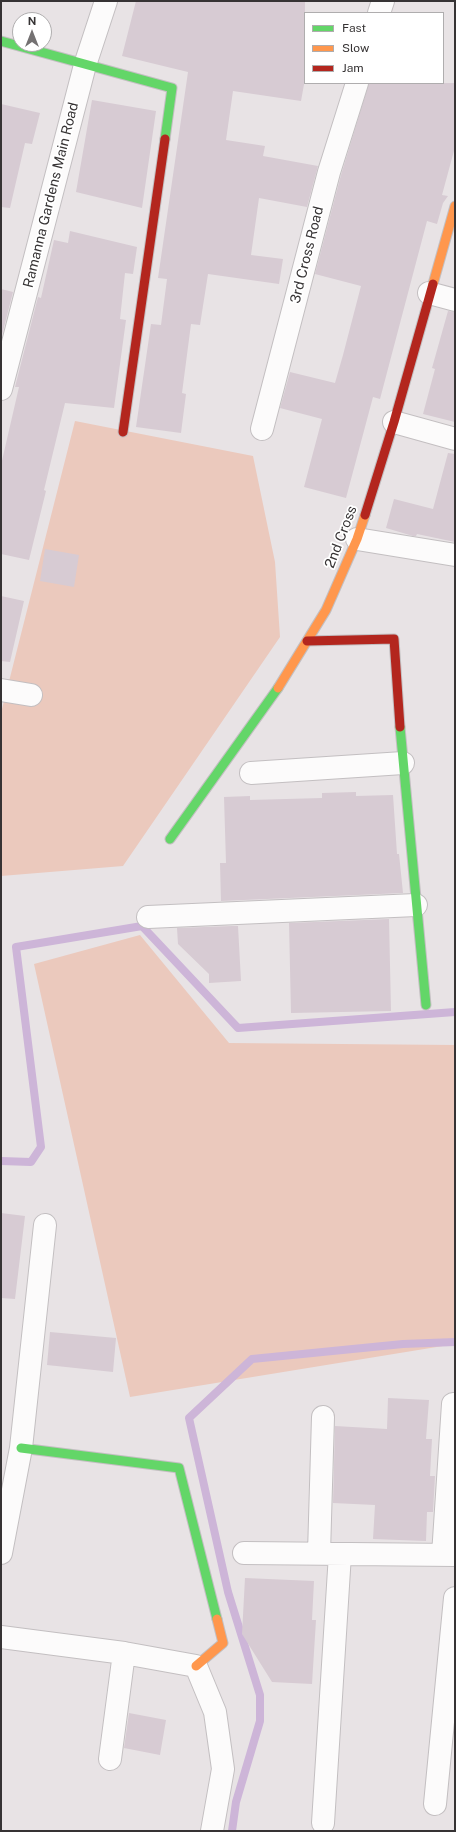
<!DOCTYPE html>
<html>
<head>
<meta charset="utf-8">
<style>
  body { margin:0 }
  #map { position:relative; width:456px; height:1832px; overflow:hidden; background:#e8e3e5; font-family:"Public Sans",sans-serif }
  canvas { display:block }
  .frame { position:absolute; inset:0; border:2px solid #363334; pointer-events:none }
  .legend { position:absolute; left:304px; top:12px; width:140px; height:72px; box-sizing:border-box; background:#fff; border:1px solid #afadae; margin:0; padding:5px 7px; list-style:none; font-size:12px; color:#363334 }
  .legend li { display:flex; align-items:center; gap:8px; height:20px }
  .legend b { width:20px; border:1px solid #afadae }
  .north { position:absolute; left:12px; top:12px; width:40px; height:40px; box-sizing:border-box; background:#fff; border:1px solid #afadae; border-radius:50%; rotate:0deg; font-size:11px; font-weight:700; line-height:16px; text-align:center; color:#363334 }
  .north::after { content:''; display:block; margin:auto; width:14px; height:18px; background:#747172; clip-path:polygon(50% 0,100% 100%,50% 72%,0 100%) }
</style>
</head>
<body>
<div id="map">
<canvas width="456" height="1832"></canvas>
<div class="frame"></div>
<ul class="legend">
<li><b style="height:5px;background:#63d668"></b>Fast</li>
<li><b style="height:5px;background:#ff974d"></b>Slow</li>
<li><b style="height:5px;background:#b3261e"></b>Jam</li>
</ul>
<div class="north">N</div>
</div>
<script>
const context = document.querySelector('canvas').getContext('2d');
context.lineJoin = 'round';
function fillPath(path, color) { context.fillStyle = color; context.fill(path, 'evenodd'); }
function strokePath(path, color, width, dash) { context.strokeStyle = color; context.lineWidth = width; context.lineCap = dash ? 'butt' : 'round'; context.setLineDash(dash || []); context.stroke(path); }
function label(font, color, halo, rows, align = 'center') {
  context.font = font + ' "Public Sans",sans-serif'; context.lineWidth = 3.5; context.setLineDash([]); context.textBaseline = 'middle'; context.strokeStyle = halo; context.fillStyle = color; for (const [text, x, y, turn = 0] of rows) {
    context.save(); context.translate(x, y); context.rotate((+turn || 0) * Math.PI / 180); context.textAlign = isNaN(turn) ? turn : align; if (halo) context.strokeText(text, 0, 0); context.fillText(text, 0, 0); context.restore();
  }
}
fillPath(new Path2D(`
  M 75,421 L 253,456 L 275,562 L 280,637 L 123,866 L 1,876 L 1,713 Z
  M 140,935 L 229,1043 L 455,1045 L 455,1344 L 130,1397 L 34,964 Z`), '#ebc9bd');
strokePath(new Path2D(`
  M 1,1161 L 31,1162 L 41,1147 L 16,947 L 142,926 L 238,1028 L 455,1012
  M 232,1831 L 236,1802 L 260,1721 L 260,1695 L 228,1592 L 189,1418 L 252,1359 L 403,1344 L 455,1342`), '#cdb5d8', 8);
fillPath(new Path2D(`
  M 136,1 L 305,1 L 305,79 L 301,101 L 233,91 L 226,140 L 265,146 L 263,156 L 318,166 L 307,207 L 259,198 L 251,255 L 283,259 L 279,284 L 208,274 L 200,325 L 191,324 L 182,393 L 186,394 L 181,433 L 136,427 L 151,324 L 161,325 L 167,279 L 158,278 L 188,72 L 122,56 Z
  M 369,83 L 455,83 L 455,147 L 442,195 L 448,196 L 443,203 L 437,224 L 427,221 L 380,399 L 373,397 L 346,498 L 304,487 L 322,419 L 280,408 L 290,372 L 335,383 L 343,355 L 361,286 L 315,274 L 341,175 Z
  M 92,100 L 156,111 L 142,208 L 76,192 Z
  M 1,104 L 40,113 L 32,144 L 25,143 L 10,208 L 1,207 Z
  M 70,231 L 137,247 L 133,274 L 125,273 L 120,319 L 126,320 L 114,408 L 65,403 L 44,490 L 46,491 L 29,560 L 1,554 L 1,465 L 19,387 L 15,387 L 38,297 L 41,298 L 54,240 L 68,243 Z
  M 1,289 L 13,292 L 1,339 Z
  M 448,311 L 455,312 L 455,422 L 423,414 L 435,369 L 432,368 Z
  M 448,453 L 455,454 L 455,542 L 417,534 L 416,536 L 413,536 L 386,528 L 394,499 L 433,509 Z
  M 45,549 L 79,555 L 74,587 L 40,581 Z
  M 1,596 L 24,601 L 10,662 L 1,661 Z
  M 356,792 L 356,796 L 393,795 L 397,854 L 399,854 L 403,893 L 221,901 L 220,863 L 226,863 L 224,797 L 250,796 L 250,800 L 322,798 L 322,793 Z
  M 389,919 L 391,1011 L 291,1013 L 289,923 Z
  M 232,926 L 238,926 L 241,981 L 209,983 L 209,974 L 178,944 L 177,928 Z
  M 1,1213 L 25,1216 L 15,1299 L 1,1298 Z
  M 50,1332 L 116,1338 L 113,1372 L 47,1365 Z
  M 388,1398 L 429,1400 L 426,1439 L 432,1439 L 430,1476 L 435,1476 L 433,1512 L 427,1512 L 426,1541 L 373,1539 L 375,1505 L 333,1503 L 335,1426 L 387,1429 Z
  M 245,1578 L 314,1581 L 312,1620 L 316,1620 L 312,1684 L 272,1682 L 242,1634 Z
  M 129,1713 L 166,1720 L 160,1755 L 124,1748 Z`), '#d7cbd3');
const street = new Path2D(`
  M 379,13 L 383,1
  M 429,293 L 455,300
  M 1,389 L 85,65 L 106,1
  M 394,422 L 455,439
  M 262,429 L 329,172 L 357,83
  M 357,539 L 455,555
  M 1,690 L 31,695
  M 251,773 L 403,763
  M 148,917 L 416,905
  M 1,1553 L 21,1448 L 45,1225
  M 244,1553 L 455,1555
  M 319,1553 L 323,1417
  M 443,1555 L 453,1404
  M 1,1637 L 124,1653 L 196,1666 L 215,1712 L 223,1769 L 212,1831
  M 110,1759 L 124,1653
  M 435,1804 L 455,1598
  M 323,1823 L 340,1554`);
const fast = new Path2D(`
  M 1,41 L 172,88 L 165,139
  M 400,727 L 426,1005
  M 170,839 L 278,688
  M 21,1448 L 179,1468 L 217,1619`);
const slow = new Path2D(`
  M 433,284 L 455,206
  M 278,688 L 326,610 L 357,539 L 365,515
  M 196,1666 L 223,1643 L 217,1619`);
const jam = new Path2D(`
  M 123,432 L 165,139
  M 365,515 L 394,422 L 433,284
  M 307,641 L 394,639 L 400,727`);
strokePath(street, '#c3bfc1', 24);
strokePath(fast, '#c3bfc1', 11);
strokePath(slow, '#c3bfc1', 11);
strokePath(jam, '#c3bfc1', 11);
strokePath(street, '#fcfbfb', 22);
strokePath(fast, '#63d668', 9);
strokePath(slow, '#ff974d', 9);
strokePath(jam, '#b3261e', 9);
label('14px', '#363334', '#fff', [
  ["Ramanna Gardens Main Road",51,195,-76],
  ["3rd Cross Road",307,255,-76],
  ["2nd Cross",341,537,-69]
]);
</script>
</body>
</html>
